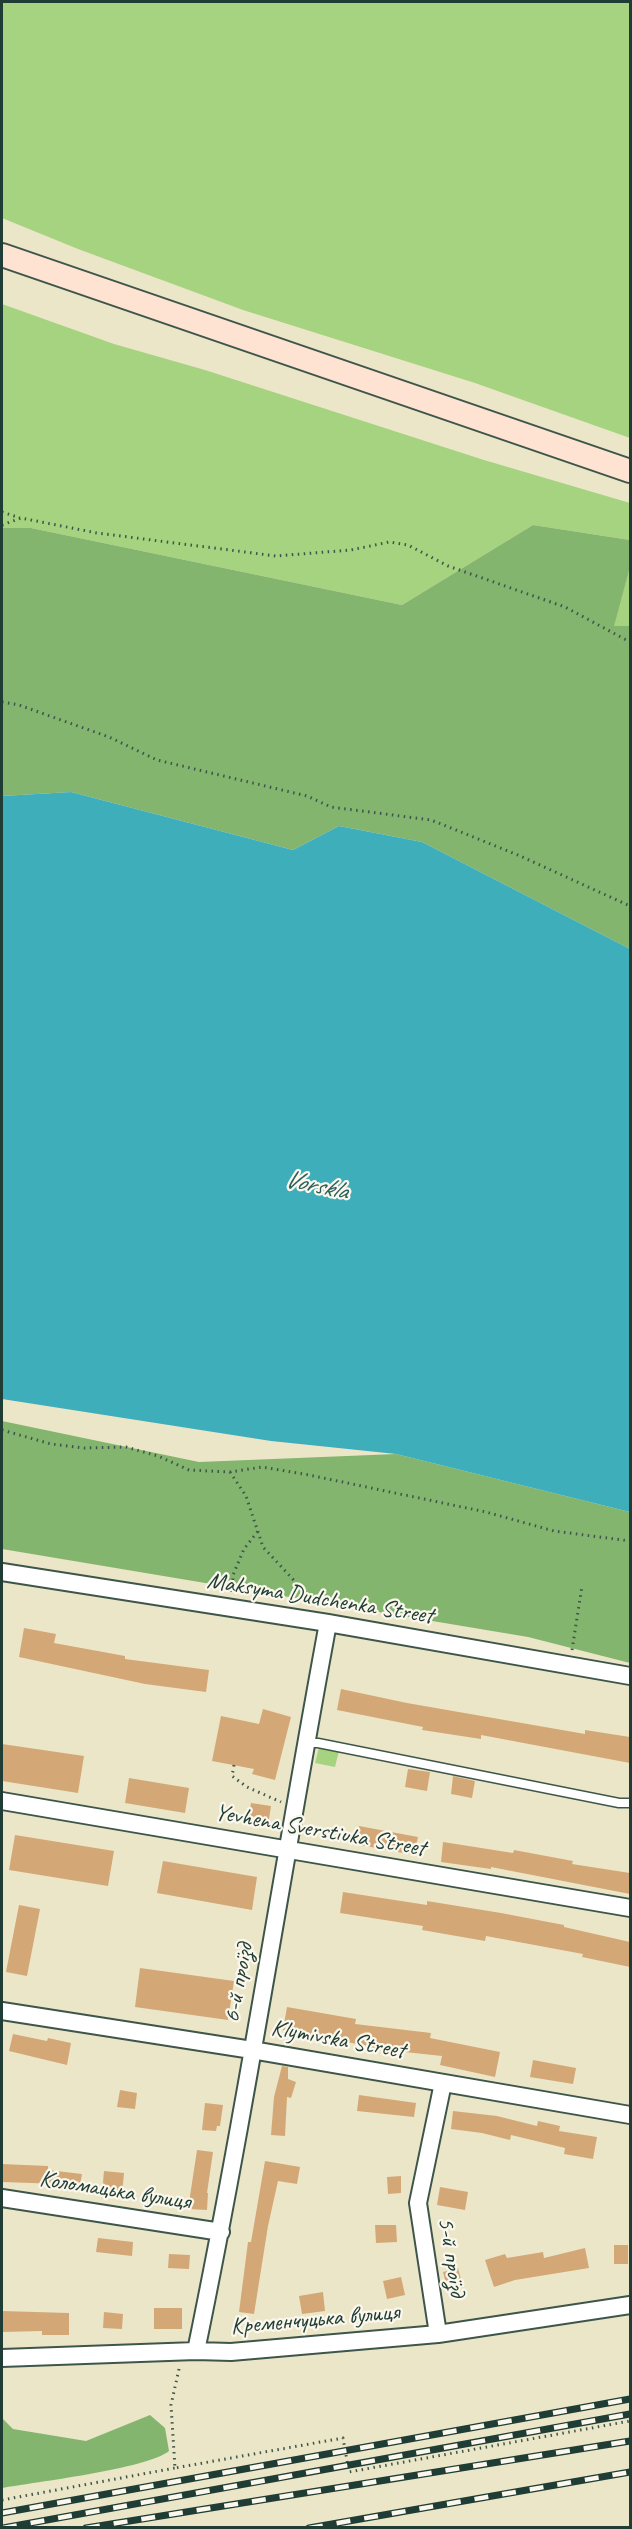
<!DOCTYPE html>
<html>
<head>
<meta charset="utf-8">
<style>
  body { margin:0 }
  #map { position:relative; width:632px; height:2529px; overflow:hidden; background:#ece6c9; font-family:Caveat,sans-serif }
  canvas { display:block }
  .frame { position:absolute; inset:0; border:3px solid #1f3d34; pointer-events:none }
</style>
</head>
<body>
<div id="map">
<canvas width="632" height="2529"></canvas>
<div class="frame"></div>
</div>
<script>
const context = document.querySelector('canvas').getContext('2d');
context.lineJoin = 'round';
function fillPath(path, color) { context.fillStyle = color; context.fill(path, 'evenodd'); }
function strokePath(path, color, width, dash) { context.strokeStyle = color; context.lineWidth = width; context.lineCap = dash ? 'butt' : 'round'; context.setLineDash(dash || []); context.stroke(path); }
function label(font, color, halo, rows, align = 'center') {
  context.font = font + ' Caveat,sans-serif'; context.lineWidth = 4.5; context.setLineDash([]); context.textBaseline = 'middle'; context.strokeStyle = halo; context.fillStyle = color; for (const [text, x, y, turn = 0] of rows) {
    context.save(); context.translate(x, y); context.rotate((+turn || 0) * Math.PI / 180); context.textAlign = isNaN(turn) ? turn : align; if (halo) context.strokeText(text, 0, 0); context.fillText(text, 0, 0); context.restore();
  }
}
fillPath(new Path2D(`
  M 2,2 L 630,2 L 630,438 L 475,383 L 243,310 L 78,249 L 2,218 Z
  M 2,304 L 114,344 L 205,370 L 484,460 L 630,503 L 630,540 L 533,525 L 402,605 L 31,528 L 2,528 Z
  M 630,567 L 630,626 L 613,627 Z
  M 319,1747 L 339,1751 L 335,1767 L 315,1763 Z`), '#a6d380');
fillPath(new Path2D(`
  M 533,525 L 630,540 L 630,567 L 614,626 L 630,626 L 630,949 L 422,842 L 339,826 L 293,850 L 71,792 L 2,796 L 2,528 L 31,528 L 402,605 Z
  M 2,1421 L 199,1462 L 396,1454 L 630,1512 L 630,1663 L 528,1637 L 2,1549 Z
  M 150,2415 L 165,2428 L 169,2451 C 147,2469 35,2482 2,2488 L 2,2418 L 13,2429 L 86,2441 Z`), '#84b56e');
fillPath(new Path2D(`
  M 71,792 L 293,850 L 339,826 L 422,842 L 630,949 L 630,1512 L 396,1454 L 271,1441 L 2,1399 L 2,796 Z`), '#3faebb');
fillPath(new Path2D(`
  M 24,1628 L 56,1634 L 54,1643 L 125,1656 L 125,1659 L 209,1670 L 206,1692 L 145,1684 L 19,1657 Z
  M 341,1689 L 407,1703 L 585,1734 L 585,1730 L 630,1737 L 630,1763 L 481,1735 L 481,1739 L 422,1730 L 423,1727 L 337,1710 Z
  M 263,1709 L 291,1717 L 275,1780 L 252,1774 L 254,1769 L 212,1761 L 221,1716 L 259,1724 Z
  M 2,1744 L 84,1756 L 78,1793 L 2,1781 Z
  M 408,1769 L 430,1772 L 427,1791 L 405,1787 Z
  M 453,1776 L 475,1781 L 472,1798 L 451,1794 Z
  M 129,1778 L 189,1788 L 185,1813 L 125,1803 Z
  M 251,1803 L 271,1806 L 269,1819 L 249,1816 Z
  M 359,1826 L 418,1837 L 414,1855 L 355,1844 Z
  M 15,1835 L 114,1851 L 108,1886 L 9,1870 Z
  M 443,1842 L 513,1853 L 514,1850 L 573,1861 L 572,1864 L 630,1873 L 630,1894 L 491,1867 L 491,1869 L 441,1862 Z
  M 163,1861 L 257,1877 L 252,1910 L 157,1893 Z
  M 343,1892 L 427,1905 L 427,1901 L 501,1913 L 564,1925 L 564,1927 L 630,1942 L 630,1967 L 582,1957 L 583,1954 L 486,1936 L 485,1941 L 422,1930 L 423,1926 L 340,1913 Z
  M 19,1905 L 40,1909 L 27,1976 L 6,1972 Z
  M 140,1968 L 234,1981 L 228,2020 L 135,2007 Z
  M 287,2007 L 356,2019 L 355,2024 L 431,2033 L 430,2038 L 500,2052 L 495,2077 L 440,2065 L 442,2056 L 368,2048 L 368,2046 L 283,2030 Z
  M 13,2034 L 47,2041 L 48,2038 L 71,2043 L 67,2065 L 9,2051 Z
  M 533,2060 L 576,2068 L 573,2084 L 530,2077 Z
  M 282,2066 L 288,2067 L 288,2079 L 296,2082 L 291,2098 L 287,2097 L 285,2136 L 271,2135 L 274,2097 Z
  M 120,2090 L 137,2093 L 135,2109 L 117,2107 Z
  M 359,2095 L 416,2103 L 414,2117 L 357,2111 Z
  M 205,2103 L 223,2105 L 220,2126 L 217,2126 L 216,2131 L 202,2130 Z
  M 453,2111 L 497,2116 L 537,2126 L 538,2121 L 560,2126 L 559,2131 L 597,2137 L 593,2159 L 564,2154 L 565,2148 L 511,2135 L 510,2140 L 482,2133 L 451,2129 Z
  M 197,2150 L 213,2152 L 207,2193 L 208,2193 L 207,2210 L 188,2209 Z
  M 265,2161 L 300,2167 L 297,2184 L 278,2181 L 268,2226 L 254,2314 L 239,2312 L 248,2242 L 251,2242 Z
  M 2,2164 L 48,2166 L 48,2170 L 82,2174 L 79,2191 L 60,2190 L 61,2184 L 2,2182 Z
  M 104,2171 L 124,2173 L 122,2195 L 102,2193 Z
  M 401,2176 L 401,2193 L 388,2194 L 387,2177 Z
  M 440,2187 L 468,2192 L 465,2210 L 437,2205 Z
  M 375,2225 L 396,2225 L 397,2242 L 376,2243 Z
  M 98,2238 L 133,2242 L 132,2256 L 96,2252 Z
  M 614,2245 L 628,2245 L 628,2264 L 614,2264 Z
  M 585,2248 L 589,2268 L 515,2280 L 494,2287 L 485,2260 L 505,2254 L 507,2258 L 543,2252 L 544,2258 Z
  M 169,2254 L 190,2255 L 189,2269 L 168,2268 Z
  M 458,2268 L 463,2287 L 448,2291 L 443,2272 Z
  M 401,2277 L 405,2295 L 387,2299 L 383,2281 Z
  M 323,2292 L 325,2311 L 302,2314 L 299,2296 Z
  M 154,2308 L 182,2308 L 182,2329 L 154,2329 Z
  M 2,2311 L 69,2313 L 69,2335 L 42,2335 L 42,2331 L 2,2332 Z
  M 104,2312 L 123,2314 L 122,2329 L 103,2328 Z`), '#d3a876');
const lane = new Path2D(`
  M 305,1743 L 318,1743 L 619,1803 L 630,1803`);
const street = new Path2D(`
  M 2,1572 L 328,1623 L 630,1676
  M 2,1801 L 630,1908
  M 2,2011 L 252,2050 L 630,2115
  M 2,2198 L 221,2232
  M 438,2334 L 418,2203 L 443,2083
  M 196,2351 C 246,2109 283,1865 328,1623
  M 2,2358 L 196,2351 L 231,2352 L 438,2334 L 630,2305`);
const secondary = new Path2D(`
  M 2,255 L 630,471`);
strokePath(lane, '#3e564a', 11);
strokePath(street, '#3e564a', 20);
strokePath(secondary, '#3e564a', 26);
strokePath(new Path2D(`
  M 2,512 L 20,518
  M 2,525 L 21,518 L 97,533 L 276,556 L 351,550 L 389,542 L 408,545 L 448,566 L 565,607 L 630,642
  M 2,702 L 19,705 L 109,737 L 157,760 L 307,796 L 331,807 L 431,820 L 518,855 L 630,906
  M 2,1430 L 51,1444 L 84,1448 L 126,1447 L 158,1456 L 189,1470 L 230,1472 L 262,1467 L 309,1475 L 486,1512 L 554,1531 L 630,1541
  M 230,1472 L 246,1496 L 263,1547 L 315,1603
  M 232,1592 L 233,1575 L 244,1549 L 258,1531
  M 572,1650 L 582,1586
  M 234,1765 L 232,1776 L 247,1787 L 281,1802
  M 179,2369 L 171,2405 L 175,2468 L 343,2438 L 349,2472 L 630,2421
  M 2,2500 L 175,2468`), '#3e564a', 3, [1.5, 4.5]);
strokePath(lane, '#fff', 8);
strokePath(street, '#fff', 16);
strokePath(secondary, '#fee3d2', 22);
const rail = new Path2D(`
  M 2,2513 L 630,2399
  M 3,2528 L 630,2414
  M 86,2528 L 630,2441
  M 309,2528 L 630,2472`);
strokePath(rail, '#1f3d34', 7);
strokePath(rail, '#fbf7ec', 4.5, [14]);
label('24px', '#1f3d34', '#fbf7ec', [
  ["Maksyma Dudchenka Street",320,1599,9],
  ["Yevhena Sverstiuka Street",320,1831,10],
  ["6-й проїзд",239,1983,-80],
  ["Klymivska Street",338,2040,10],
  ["Коломацька вулиця",115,2191,9],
  ["5-й проїзд",451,2257,81],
  ["Кременчуцька вулиця",315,2320,-5]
]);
label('italic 26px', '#295f5c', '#fbf7ec', [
  ["Vorskla",316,1186,12]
]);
</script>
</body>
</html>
